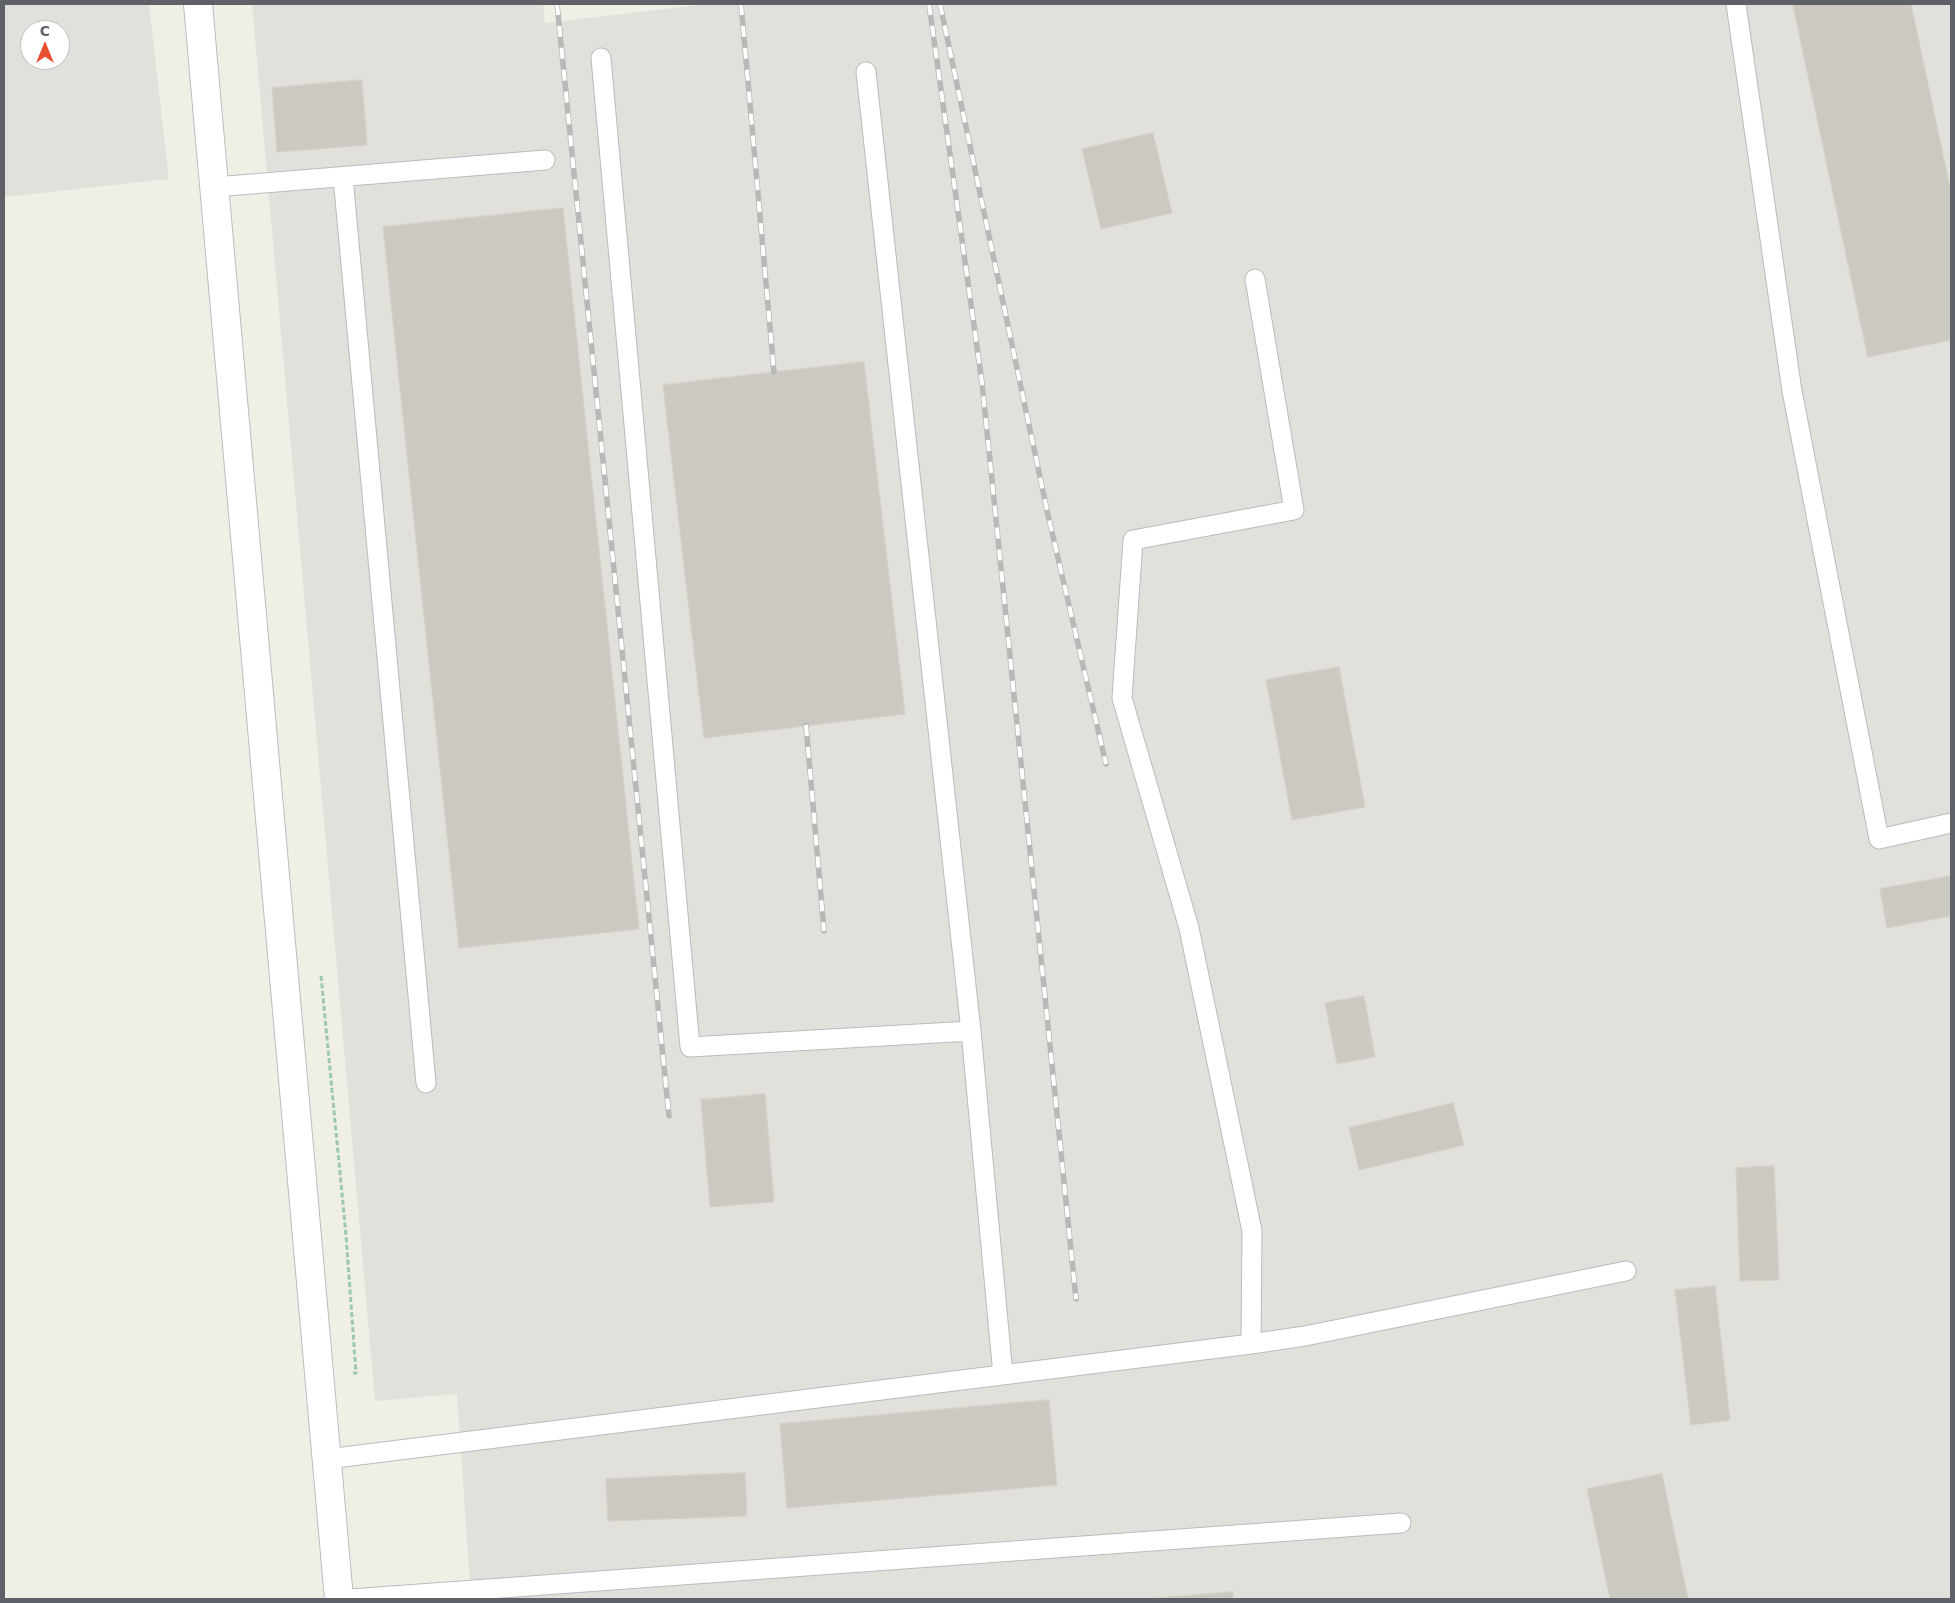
<!DOCTYPE html>
<html>
<head>
<meta charset="utf-8">
<style>
  body { margin:0 }
  #map { position:relative; width:1955px; height:1603px; overflow:hidden; background:#f0efe6; font-family:"DejaVu Sans",sans-serif }
  canvas { display:block }
  .frame { position:absolute; inset:0; border:5px solid #5e6167; pointer-events:none }
  .north { position:absolute; left:20px; top:20px; width:50px; height:50px; box-sizing:border-box; background:#fff; border:1px solid #bfc0c2; border-radius:50%; rotate:0deg; font-size:14px; font-weight:700; line-height:20px; text-align:center; color:#5e6167 }
  .north::after { content:''; display:block; margin:auto; width:18px; height:22px; background:#eb4f31; clip-path:polygon(50% 0,100% 100%,50% 72%,0 100%) }
</style>
</head>
<body>
<div id="map">
<canvas width="1955" height="1603"></canvas>
<div class="frame"></div>
<div class="north">С</div>
</div>
<script>
const context = document.querySelector('canvas').getContext('2d');
context.lineJoin = 'round';
function fillPath(path, color) { context.fillStyle = color; context.fill(path, 'evenodd'); }
function strokePath(path, color, width, dash) { context.strokeStyle = color; context.lineWidth = width; context.lineCap = dash ? 'butt' : 'round'; context.setLineDash(dash || []); context.stroke(path); }
fillPath(new Path2D(`
  M 4,4 L 149,4 L 169,179 L 4,197 ZM 30,30 L 60,30 L 60,60 L 30,60 Z
  M 252,4 L 543,4 L 545,23 L 707,4 L 1951,4 L 1951,1599 L 471,1599 L 457,1394 L 375,1401 Z`), '#e2e0da');
const building = new Path2D(`
  M 1793,4 L 1911,4 L 1951,192 L 1951,340 L 1868,357 Z
  M 362,80 L 367,145 L 277,152 L 272,88 Z
  M 1153,133 L 1172,213 L 1101,229 L 1082,149 Z
  M 563,208 L 639,929 L 459,948 L 383,227 Z
  M 864,362 L 905,714 L 704,738 L 663,385 Z
  M 1339,667 L 1365,807 L 1292,820 L 1266,680 Z
  M 1951,876 L 1951,916 L 1887,928 L 1880,889 Z
  M 1364,996 L 1375,1057 L 1337,1064 L 1325,1003 Z
  M 765,1094 L 774,1202 L 710,1207 L 701,1100 Z
  M 1453,1103 L 1464,1145 L 1359,1170 L 1349,1128 Z
  M 1774,1166 L 1779,1280 L 1740,1281 L 1736,1168 Z
  M 1715,1286 L 1730,1420 L 1691,1425 L 1675,1290 Z
  M 1049,1400 L 1057,1485 L 787,1508 L 780,1424 Z
  M 745,1473 L 747,1516 L 608,1521 L 606,1479 Z
  M 1662,1474 L 1688,1599 L 1610,1599 L 1587,1489 Z
  M 1233,1592 L 1233,1599 L 1144,1599 Z`);
fillPath(building, '#ccc9c3');
strokePath(building, '#d5d1c4', 1);
const lane = new Path2D(`
  M 1736,4 L 1792,391 L 1879,839 L 1951,823
  M 601,58 L 690,1047 L 971,1031
  M 866,72 L 971,1031 L 1003,1375
  M 343,177 L 426,1083
  M 215,187 L 545,160
  M 1251,1344 L 1305,1336 L 1626,1271
  M 327,1459 L 1251,1344 L 1252,1231 L 1189,928 L 1122,698 L 1133,540 L 1294,510 L 1255,279
  M 350,1599 L 1401,1523`);
const secondary = new Path2D(`
  M 198,4 L 339,1599`);
strokePath(lane, '#b9bbc0', 21);
strokePath(secondary, '#babcc2', 30);
strokePath(new Path2D(`
  M 321,976 L 346,1235 L 356,1373 L 353,1373`), '#9cc9ac', 3, [5, 2.5]);
strokePath(lane, '#fff', 19);
strokePath(secondary, '#fff', 28);
const rail = new Path2D(`
  M 557,4 L 669,1116
  M 741,4 L 774,372
  M 929,4 L 982,383 L 1076,1299
  M 940,4 L 1048,515 L 1106,764
  M 806,725 L 824,931`);
strokePath(rail, '#b7b8b8', 5.5);
strokePath(rail, '#fff', 4, [11]);
</script>
</body>
</html>
